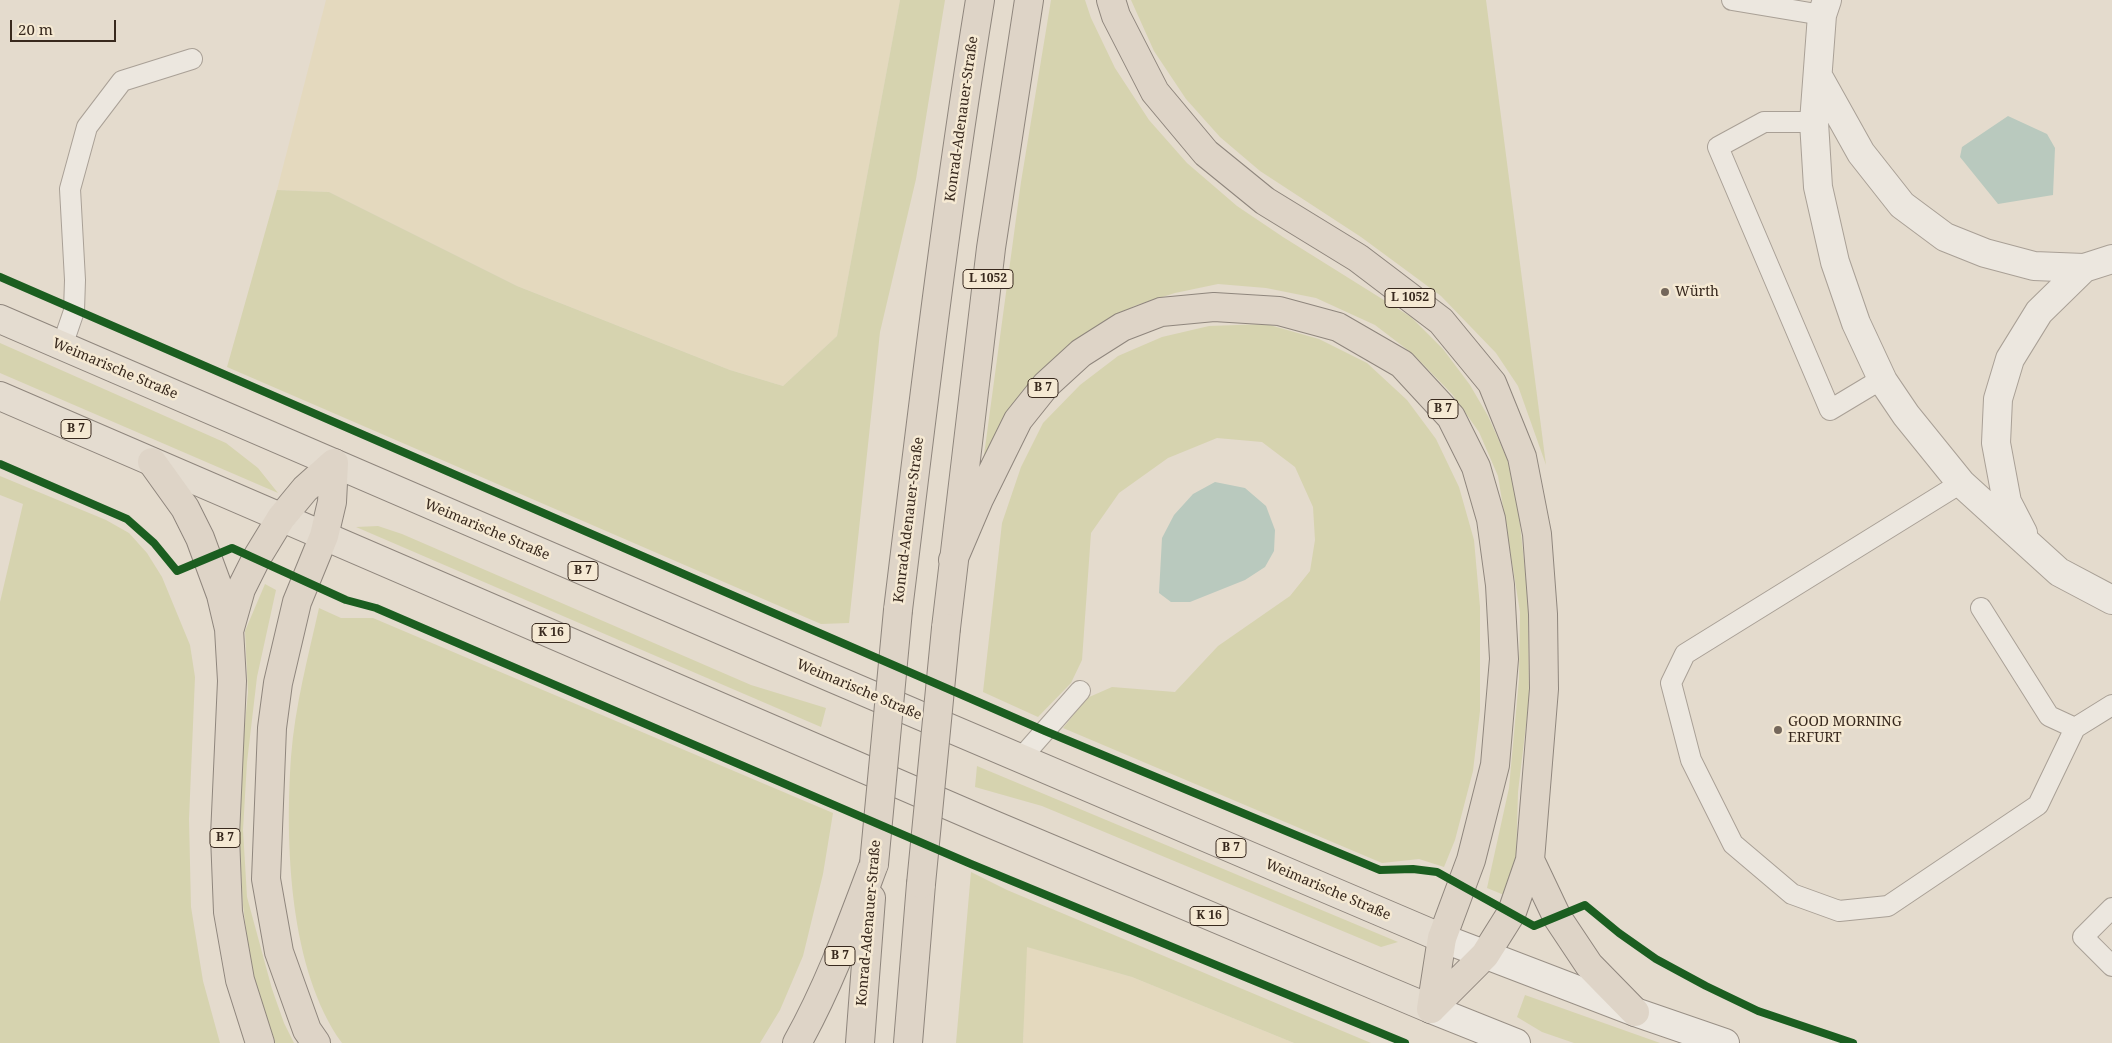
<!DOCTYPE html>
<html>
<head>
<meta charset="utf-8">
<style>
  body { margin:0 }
  #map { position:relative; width:2112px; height:1043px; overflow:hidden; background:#e4dbcd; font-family:"Noto Serif",serif }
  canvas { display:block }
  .scale { position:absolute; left:10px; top:20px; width:106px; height:22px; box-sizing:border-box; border:2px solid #38291e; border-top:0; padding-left:6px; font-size:15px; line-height:18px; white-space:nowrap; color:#38291e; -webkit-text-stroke:4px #f5e9d3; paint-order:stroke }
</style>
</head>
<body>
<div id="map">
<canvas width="2112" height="1043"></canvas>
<div class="scale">20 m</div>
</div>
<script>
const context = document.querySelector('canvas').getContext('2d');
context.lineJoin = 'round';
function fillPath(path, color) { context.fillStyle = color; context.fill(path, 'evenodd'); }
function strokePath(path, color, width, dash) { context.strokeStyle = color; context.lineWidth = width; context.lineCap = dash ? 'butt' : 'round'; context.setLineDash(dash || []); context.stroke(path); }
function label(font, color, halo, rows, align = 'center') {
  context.font = font + ' "Noto Serif",serif'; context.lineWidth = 5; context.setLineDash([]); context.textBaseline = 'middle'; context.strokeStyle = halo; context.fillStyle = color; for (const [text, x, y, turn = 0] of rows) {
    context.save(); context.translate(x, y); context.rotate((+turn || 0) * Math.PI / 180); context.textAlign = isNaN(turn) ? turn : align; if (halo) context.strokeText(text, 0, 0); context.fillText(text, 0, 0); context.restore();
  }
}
fillPath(new Path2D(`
  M 326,0 L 900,0 L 837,336 L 783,386 L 730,370 L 517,286 L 329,192 L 277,190 Z
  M 1026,946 L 1132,977 L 1294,1043 L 1023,1043 Z`), '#e4d9be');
fillPath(new Path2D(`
  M 900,0 L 945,0 L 916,179 L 880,332 L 849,623 L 821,624 L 227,367 L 277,190 L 329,192 L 517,286 L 730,370 L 783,386 L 837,336 Z
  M 1051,0 L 1085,0 L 1091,18 L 1115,68 L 1149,120 L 1187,163 L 1237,206 L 1283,237 L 1411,317 L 1443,349 L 1470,385 L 1488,416 L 1509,463 L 1519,515 L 1528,598 L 1529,700 L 1518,792 L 1516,863 L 1504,895 L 1487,888 L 1509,788 L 1519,679 L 1520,612 L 1498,476 L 1479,432 L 1452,394 L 1413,354 L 1375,325 L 1316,298 L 1266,288 L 1218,284 L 1175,293 L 1134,306 L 1095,329 L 1052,360 L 1024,390 L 1003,422 L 982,470 L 1021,182 Z
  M 1131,0 L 1486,0 L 1546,465 L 1518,386 L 1496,353 L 1441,296 L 1361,237 L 1260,171 L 1220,137 L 1186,99 L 1154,51 Z
  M 1266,324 L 1319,339 L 1367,363 L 1407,400 L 1436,439 L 1459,487 L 1474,540 L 1480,607 L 1480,711 L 1473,771 L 1455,840 L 1444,867 L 1419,859 L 1382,863 L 1063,728 L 1087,698 L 1112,687 L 1175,692 L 1218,646 L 1290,596 L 1310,571 L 1315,540 L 1313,507 L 1295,467 L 1262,442 L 1217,438 L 1168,458 L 1119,493 L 1091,533 L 1082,660 L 1071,683 L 1038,717 L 983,692 L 1002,523 L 1021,467 L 1043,423 L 1080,385 L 1118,356 L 1162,337 L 1209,326 Z
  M 0,343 L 226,443 L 258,468 L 278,493 L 0,373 Z
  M 0,476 L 106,520 L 129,533 L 147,553 L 162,577 L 190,645 L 195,677 L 189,819 L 191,907 L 203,981 L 220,1043 L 0,1043 L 0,602 L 23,504 L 0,495 Z
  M 378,526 L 402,534 L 751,685 L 826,708 L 821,727 L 356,527 Z
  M 265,584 L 276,590 L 257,677 L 247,762 L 243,830 L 247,897 L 272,989 L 284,1023 L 294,1043 L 273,1043 L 260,1016 L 249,956 L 243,905 L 239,833 L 241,765 L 248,692 L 245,631 Z
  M 319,608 L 341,618 L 373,618 L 833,813 L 823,874 L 803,956 L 780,1010 L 760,1043 L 342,1043 C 289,970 285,843 291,757 C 295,706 308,657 319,608 Z
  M 977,766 L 1398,942 L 1381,947 L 1042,806 L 975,787 Z
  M 971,872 L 1007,890 L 1371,1043 L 1294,1043 L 1132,977 L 1027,947 L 1023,1043 L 956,1043 Z
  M 1525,995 L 1660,1043 L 1574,1043 L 1542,1032 L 1517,1017 Z`), '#d6d3af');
fillPath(new Path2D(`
  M 2008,116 L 2047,134 L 2055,148 L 2053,195 L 1998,204 L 1960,157 L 1962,147 Z
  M 1215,482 L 1245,488 L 1266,506 L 1275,530 L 1274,551 L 1265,567 L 1245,580 L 1190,602 L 1171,602 L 1159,593 L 1162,538 L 1174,515 L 1193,494 Z`), '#b9c9be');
const service = new Path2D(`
  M 1732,0 L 1750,3
  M 1750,0 L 1750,3 L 1822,15
  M 1814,122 L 1764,122 L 1718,147 L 1830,410 L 1870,386 L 1883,381
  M 62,346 L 74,311 L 75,280 L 70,189 L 87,127 L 122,81 L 192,59
  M 1961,483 L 1685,654 L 1671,683 L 1691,760 L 1733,844 L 1792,894 L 1839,911 L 1888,906 L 2038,805 L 2075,728
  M 1981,608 L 2049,716 L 2075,728 L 2112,705
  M 1021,758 L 1080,691
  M 2112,908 L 2083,937 L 2112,966`);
const minor = new Path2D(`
  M 1827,0 L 1822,15 L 1814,122 L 1818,187 L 1835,262 L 1856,323 L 1883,381 L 1906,415 L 1961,483 L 2059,572 L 2112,600
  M 1818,76 L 1861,153 L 1902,205 L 1945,237 L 1985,253 L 2034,266 L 2084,268
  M 2023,533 L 2007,502 L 1996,443 L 1998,399 L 2010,359 L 2039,312 L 2084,268 L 2112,259`);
const secondary = new Path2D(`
  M 1442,938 L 1635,1012 L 1725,1043
  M 1431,1009 L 1516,1043`);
const primary = new Path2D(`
  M 0,319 L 832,678 L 1442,938
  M 0,396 L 987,822 L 1431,1009`);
const trunk = new Path2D(`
  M 1111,0 L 1116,16 L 1155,92 L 1206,153 L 1265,201 L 1358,258 L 1441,321 L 1492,383 L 1522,457 L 1537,534 L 1543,614 L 1544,689 L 1530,860 L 1512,912 L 1485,955 L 1431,1009
  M 152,462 L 185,508 L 200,538 L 221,595 L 229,629 L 232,681 L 225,836 L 228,912 L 240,980 L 260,1043
  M 953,560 L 979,499 L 1018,420 L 1046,385 L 1081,353 L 1122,327 L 1161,312 L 1214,307 L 1279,311 L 1338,327 L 1402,364 L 1451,417 L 1476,467 L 1491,519 L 1500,585 L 1504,659 L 1495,765 L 1471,860 L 1442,938 L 1431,1009
  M 898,610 C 923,406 947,203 980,0
  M 230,628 L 241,589 L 256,559 L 281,518 L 305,489 L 334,463
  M 946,628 L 991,248 L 1029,0
  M 1530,860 L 1557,917 L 1589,965 L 1635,1012
  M 316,1043 L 307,1030 L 279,952 L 266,879 L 272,728 L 278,683 L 297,602 L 324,536 L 332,502 L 334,463
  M 797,1043 C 829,986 851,925 874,864
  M 860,1043 L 871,898
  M 908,1043 L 921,884`);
strokePath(service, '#a9a096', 22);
strokePath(minor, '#a9a096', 30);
strokePath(secondary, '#999086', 30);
strokePath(primary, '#8f867d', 30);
strokePath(trunk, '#8f867d', 30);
strokePath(service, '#ece7df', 20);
strokePath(minor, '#ece7df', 28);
strokePath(secondary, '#ece7df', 28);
strokePath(primary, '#e4dcd0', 28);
strokePath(trunk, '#ded4c7', 28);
const trunkBridge = new Path2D(`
  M 874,864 L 898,610
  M 921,884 L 946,628`);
strokePath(trunkBridge, '#8f867d', 30, []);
strokePath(trunkBridge, '#ded4c7', 28);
strokePath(new Path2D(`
  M 0,277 L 1045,731 L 1380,870 L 1413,869 L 1437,872 L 1534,926 L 1585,905 L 1619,933 L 1656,959 L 1706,986 L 1758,1011 L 1853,1043
  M 0,464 L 127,519 L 154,543 L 177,571 L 232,548 L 346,600 L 376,608 L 971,864 L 1405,1043`), '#1b5e20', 8);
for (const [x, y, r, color] of [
  [1665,292,5,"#74675b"],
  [1778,730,5,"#74675b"]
]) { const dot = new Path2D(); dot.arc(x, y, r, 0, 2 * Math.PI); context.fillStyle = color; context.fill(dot); strokePath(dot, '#f5e9d3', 2); }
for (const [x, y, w] of [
  [988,279,50],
  [1410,298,50],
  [1043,388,30],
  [1443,409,30],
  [76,429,30],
  [583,571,30],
  [551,633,38],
  [225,838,30],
  [1231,848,30],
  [1209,916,38],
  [840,956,30]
]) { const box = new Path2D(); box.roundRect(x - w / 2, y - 9.5, w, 19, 4); context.fillStyle = '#f5e9d3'; context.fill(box); strokePath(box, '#38291e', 1); }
label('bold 12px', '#38291e', null, [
  ["L 1052",988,279],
  ["L 1052",1410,298],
  ["B 7",1043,388],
  ["B 7",1443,409],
  ["B 7",76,429],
  ["B 7",583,571],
  ["K 16",551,633],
  ["B 7",225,838],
  ["B 7",1231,848],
  ["K 16",1209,916],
  ["B 7",840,956]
]);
label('14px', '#38291e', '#f5e9d3', [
  ["Konrad-Adenauer-Straße",962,119,-82],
  ["Weimarische Straße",115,369,23],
  ["Konrad-Adenauer-Straße",909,520,-83],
  ["Weimarische Straße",487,530,23],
  ["Weimarische Straße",859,690,23],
  ["Weimarische Straße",1328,890,23],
  ["Konrad-Adenauer-Straße",869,923,-85]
]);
label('14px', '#38291e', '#f5e9d3', [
  ["Würth",1675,292],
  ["GOOD MORNING",1788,722],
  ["ERFURT",1788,738]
], 'left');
</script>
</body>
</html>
